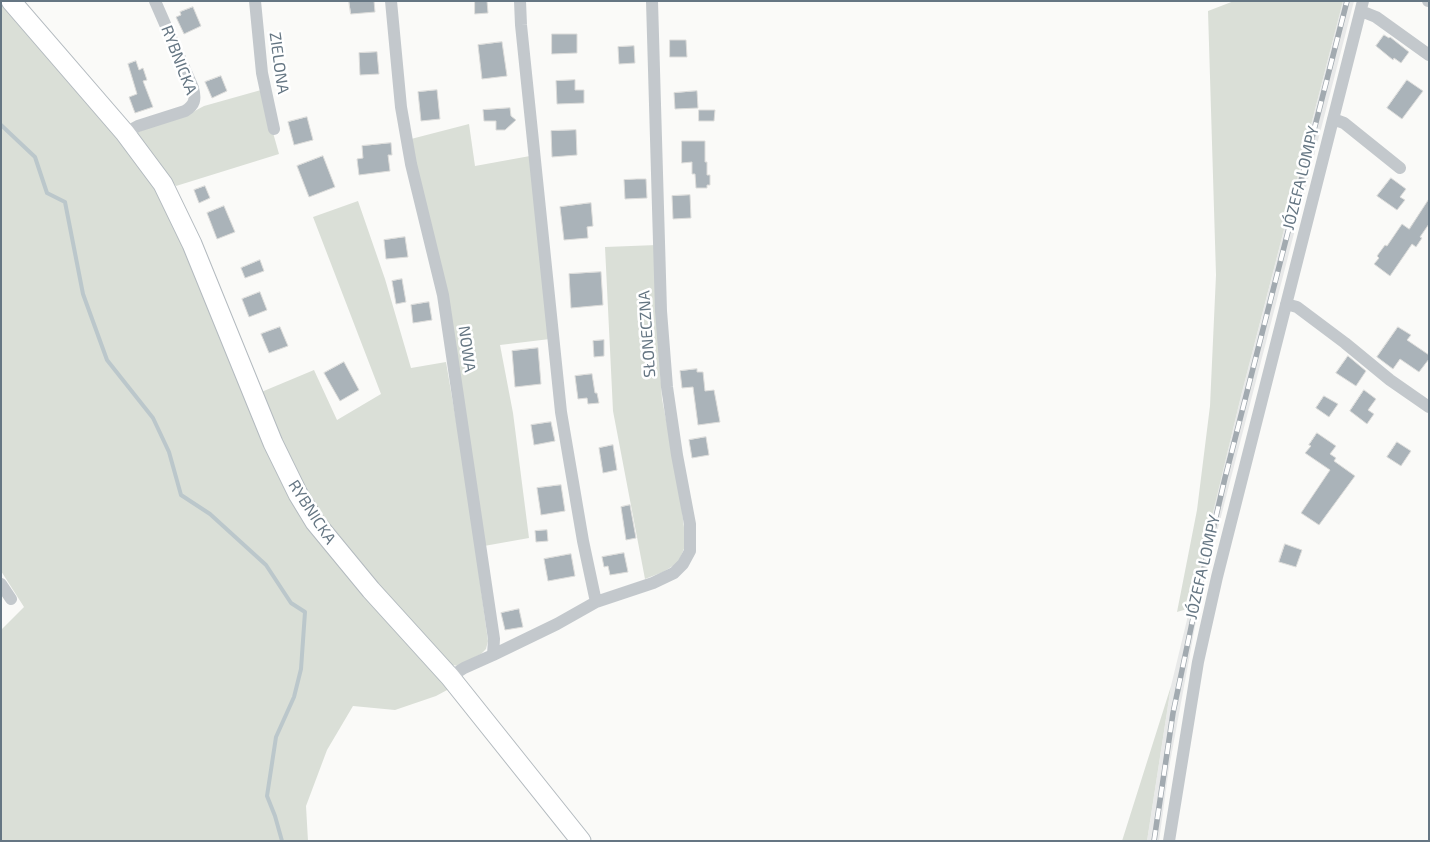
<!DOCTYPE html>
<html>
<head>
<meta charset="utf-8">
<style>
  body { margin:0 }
  #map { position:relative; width:1430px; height:842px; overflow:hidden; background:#fafaf8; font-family:"Exo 2",sans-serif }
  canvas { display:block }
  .frame { position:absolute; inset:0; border:2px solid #657683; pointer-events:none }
</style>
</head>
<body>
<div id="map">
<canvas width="1430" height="842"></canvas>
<div class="frame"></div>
</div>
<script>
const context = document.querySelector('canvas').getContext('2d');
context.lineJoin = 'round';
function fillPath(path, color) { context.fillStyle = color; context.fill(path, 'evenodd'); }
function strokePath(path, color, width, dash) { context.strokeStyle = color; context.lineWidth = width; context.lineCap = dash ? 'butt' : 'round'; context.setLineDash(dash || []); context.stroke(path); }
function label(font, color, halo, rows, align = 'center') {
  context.font = font + ' "Exo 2",sans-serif'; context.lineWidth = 5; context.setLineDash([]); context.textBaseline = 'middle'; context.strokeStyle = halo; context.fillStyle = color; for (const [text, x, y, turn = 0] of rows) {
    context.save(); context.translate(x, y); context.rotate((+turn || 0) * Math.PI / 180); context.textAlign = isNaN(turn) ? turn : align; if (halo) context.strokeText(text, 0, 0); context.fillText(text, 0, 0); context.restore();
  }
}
fillPath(new Path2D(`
  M 1343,1 L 1354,1 L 1201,594 L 1169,768 L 1159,841 L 1147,841 L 1171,686 L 1241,396 Z`), '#e8e9e9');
fillPath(new Path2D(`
  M 1,1 L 7,1 L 163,188 L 277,465 L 449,689 L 436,696 L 395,710 L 353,706 L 327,750 L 306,806 L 308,841 L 1,841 L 1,630 L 24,607 L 1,571 Z
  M 1234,1 L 1343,1 L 1241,396 L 1190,608 L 1177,612 L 1197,510 L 1210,406 L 1216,275 L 1208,11 Z
  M 261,90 L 279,154 L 176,186 L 136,136 L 138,132 L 189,114 L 204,106 Z
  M 469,124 L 475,166 L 530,156 L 550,339 L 500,345 L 513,413 L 529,538 L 484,546 L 411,139 Z
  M 358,201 L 385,279 L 411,368 L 446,362 L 466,479 L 488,641 L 486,649 L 481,654 L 458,666 L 447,664 L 317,513 L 259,393 L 314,370 L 337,420 L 381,394 L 313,217 Z
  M 657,245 L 657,322 L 662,399 L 679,485 L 686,544 L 678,563 L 663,572 L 645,579 L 613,411 L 605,247 Z
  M 1171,686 L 1147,841 L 1122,841 Z`), '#dadfd7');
strokePath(new Path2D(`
  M 1,125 L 35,157 L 47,193 L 65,202 L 83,294 L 107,360 L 153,418 L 169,452 L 181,495 L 210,514 L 266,565 L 291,603 L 305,612 L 301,669 L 294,697 L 276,737 L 267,796 L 275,816 L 282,841`), '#bbc7cb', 4);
const building = new Path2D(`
  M 349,1 L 374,1 L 375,12 L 351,14 Z
  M 475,1 L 487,1 L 488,13 L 475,14 Z
  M 193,7 L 201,26 L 184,34 L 176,17 L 181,15 L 180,12 Z
  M 552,34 L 577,34 L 577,53 L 552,54 Z
  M 1384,35 L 1389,38 L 1390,37 L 1409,52 L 1401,63 L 1394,58 L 1393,60 L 1376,46 Z
  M 670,40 L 686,40 L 687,57 L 670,57 Z
  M 502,42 L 507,76 L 482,79 L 478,45 Z
  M 634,46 L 635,63 L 619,64 L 618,47 Z
  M 377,52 L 379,74 L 360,75 L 359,53 Z
  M 136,61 L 139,70 L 143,68 L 147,80 L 143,81 L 153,107 L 135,113 L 129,97 L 137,94 L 128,64 Z
  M 221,76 L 227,91 L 212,98 L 205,82 Z
  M 575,80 L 575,90 L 584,90 L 584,103 L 557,104 L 556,81 Z
  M 1407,80 L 1423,91 L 1402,119 L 1387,108 Z
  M 437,90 L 440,119 L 421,121 L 418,92 Z
  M 697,91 L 698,108 L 675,109 L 674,93 Z
  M 510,108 L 511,116 L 516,120 L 505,130 L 496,130 L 496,121 L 484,121 L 483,110 Z
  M 699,110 L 715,110 L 714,121 L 699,121 Z
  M 307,117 L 313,140 L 294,145 L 288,122 Z
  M 576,130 L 577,155 L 552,157 L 551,131 Z
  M 682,141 L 705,141 L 705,162 L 707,162 L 707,175 L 710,175 L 710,185 L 707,185 L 707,188 L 696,188 L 695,174 L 692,174 L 692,162 L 682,163 Z
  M 391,143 L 392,155 L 388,155 L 390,171 L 359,175 L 357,159 L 363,158 L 362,146 Z
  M 323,156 L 335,187 L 309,197 L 297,166 Z
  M 1391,178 L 1406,189 L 1400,197 L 1405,200 L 1397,210 L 1377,196 Z
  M 637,179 L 646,179 L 647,198 L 625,199 L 624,180 Z
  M 205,186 L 210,198 L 199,203 L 194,190 Z
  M 690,195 L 691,218 L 673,219 L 672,196 Z
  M 1429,199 L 1429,224 L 1420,237 L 1422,238 L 1416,247 L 1412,244 L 1390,276 L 1374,264 L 1379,258 L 1377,256 L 1385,245 L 1387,246 L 1402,224 L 1409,229 Z
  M 591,203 L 593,226 L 587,227 L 588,238 L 564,240 L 560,207 Z
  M 224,206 L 235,232 L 217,239 L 207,213 Z
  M 405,237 L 408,257 L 386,259 L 384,240 Z
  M 260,260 L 264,271 L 245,278 L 241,268 Z
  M 601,272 L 603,305 L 571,308 L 569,274 Z
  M 402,279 L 406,302 L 396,304 L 392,281 Z
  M 260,292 L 267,310 L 249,317 L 242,299 Z
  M 429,302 L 432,320 L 413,323 L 411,305 Z
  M 280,327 L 288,346 L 269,353 L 261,334 Z
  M 1398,327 L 1411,335 L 1407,340 L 1429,355 L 1429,359 L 1419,372 L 1400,359 L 1393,369 L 1377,357 Z
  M 604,340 L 604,356 L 594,357 L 593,341 Z
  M 538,348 L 541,384 L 515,387 L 512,351 Z
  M 1348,356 L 1366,371 L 1356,386 L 1336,373 Z
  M 344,362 L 359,390 L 340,401 L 324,373 Z
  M 697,369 L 697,372 L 703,372 L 705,391 L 714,390 L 720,422 L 698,425 L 693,387 L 682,388 L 680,371 Z
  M 592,374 L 595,393 L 597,393 L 599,403 L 588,404 L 587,398 L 578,399 L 575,376 Z
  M 1364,390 L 1376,399 L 1368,410 L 1374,414 L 1367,424 L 1350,411 Z
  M 1324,396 L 1338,404 L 1329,417 L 1316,408 Z
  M 551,422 L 555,441 L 534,445 L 531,425 Z
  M 1317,433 L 1336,446 L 1330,454 L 1336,458 L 1334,461 L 1355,476 L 1319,525 L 1301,513 L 1330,470 L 1305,453 L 1311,446 L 1309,445 Z
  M 706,437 L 709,455 L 692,458 L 689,440 Z
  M 1397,442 L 1411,451 L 1401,466 L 1387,457 Z
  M 613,445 L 617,470 L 603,473 L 599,448 Z
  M 561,485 L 565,511 L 541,515 L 537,488 Z
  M 630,505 L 636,538 L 626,540 L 621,507 Z
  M 547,530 L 548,541 L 536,542 L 535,531 Z
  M 1285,544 L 1302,550 L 1296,567 L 1279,562 Z
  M 624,553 L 628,572 L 610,575 L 608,566 L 604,567 L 602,557 Z
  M 571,554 L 575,576 L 548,581 L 544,559 Z
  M 519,609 L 523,627 L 505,630 L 501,613 Z`);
fillPath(building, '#aab3b9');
strokePath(building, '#dcdcda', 1);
const secondary = new Path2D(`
  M 11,1 L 125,133 L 163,184 L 192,244 L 273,443 L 298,494 L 315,522 L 371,590 L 450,677 L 581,841`);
strokePath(secondary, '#b3babf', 21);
strokePath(new Path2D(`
  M 255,1 L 262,73 L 274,129
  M 391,1 L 401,107 L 411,164 L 443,295 L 494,639 L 493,655 L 464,668 L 450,677
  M 1428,1 L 1429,1
  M 1361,11 L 1376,17 L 1429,55
  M 1333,119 L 1344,123 L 1400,168
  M 125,133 L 138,126 L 185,111 C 195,105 196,99 193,88 L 155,1
  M 1286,304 L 1297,307 L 1345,343 L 1390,380 L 1429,407
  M 1,584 L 11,599
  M 596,602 L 653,583 L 674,573 L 683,564 L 690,551 L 690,524 L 677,455 L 667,387 L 661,311 L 652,1
  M 493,655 L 557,624 L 596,602 L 583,541 L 561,412 L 521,25 L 520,1
  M 1169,841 L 1198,662 L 1217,577 L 1363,1`), '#c3c8cc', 12);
strokePath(secondary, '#fff', 19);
const rail = new Path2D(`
  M 1154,841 L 1173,713 L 1200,585 L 1225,478 L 1347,1`);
strokePath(rail, '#a2aab0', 5.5);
strokePath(rail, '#fff', 4, [11]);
label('16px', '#657683', '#fff', [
  ["RYBNICKA",179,60,69],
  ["ZIELONA",279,63,82],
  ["JÓZEFA LOMPY",1301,178,-76],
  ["SŁONECZNA",647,334,-94],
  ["NOWA",467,349,82],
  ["RYBNICKA",312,512,57],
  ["JÓZEFA LOMPY",1203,567,-77]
]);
</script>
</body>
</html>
